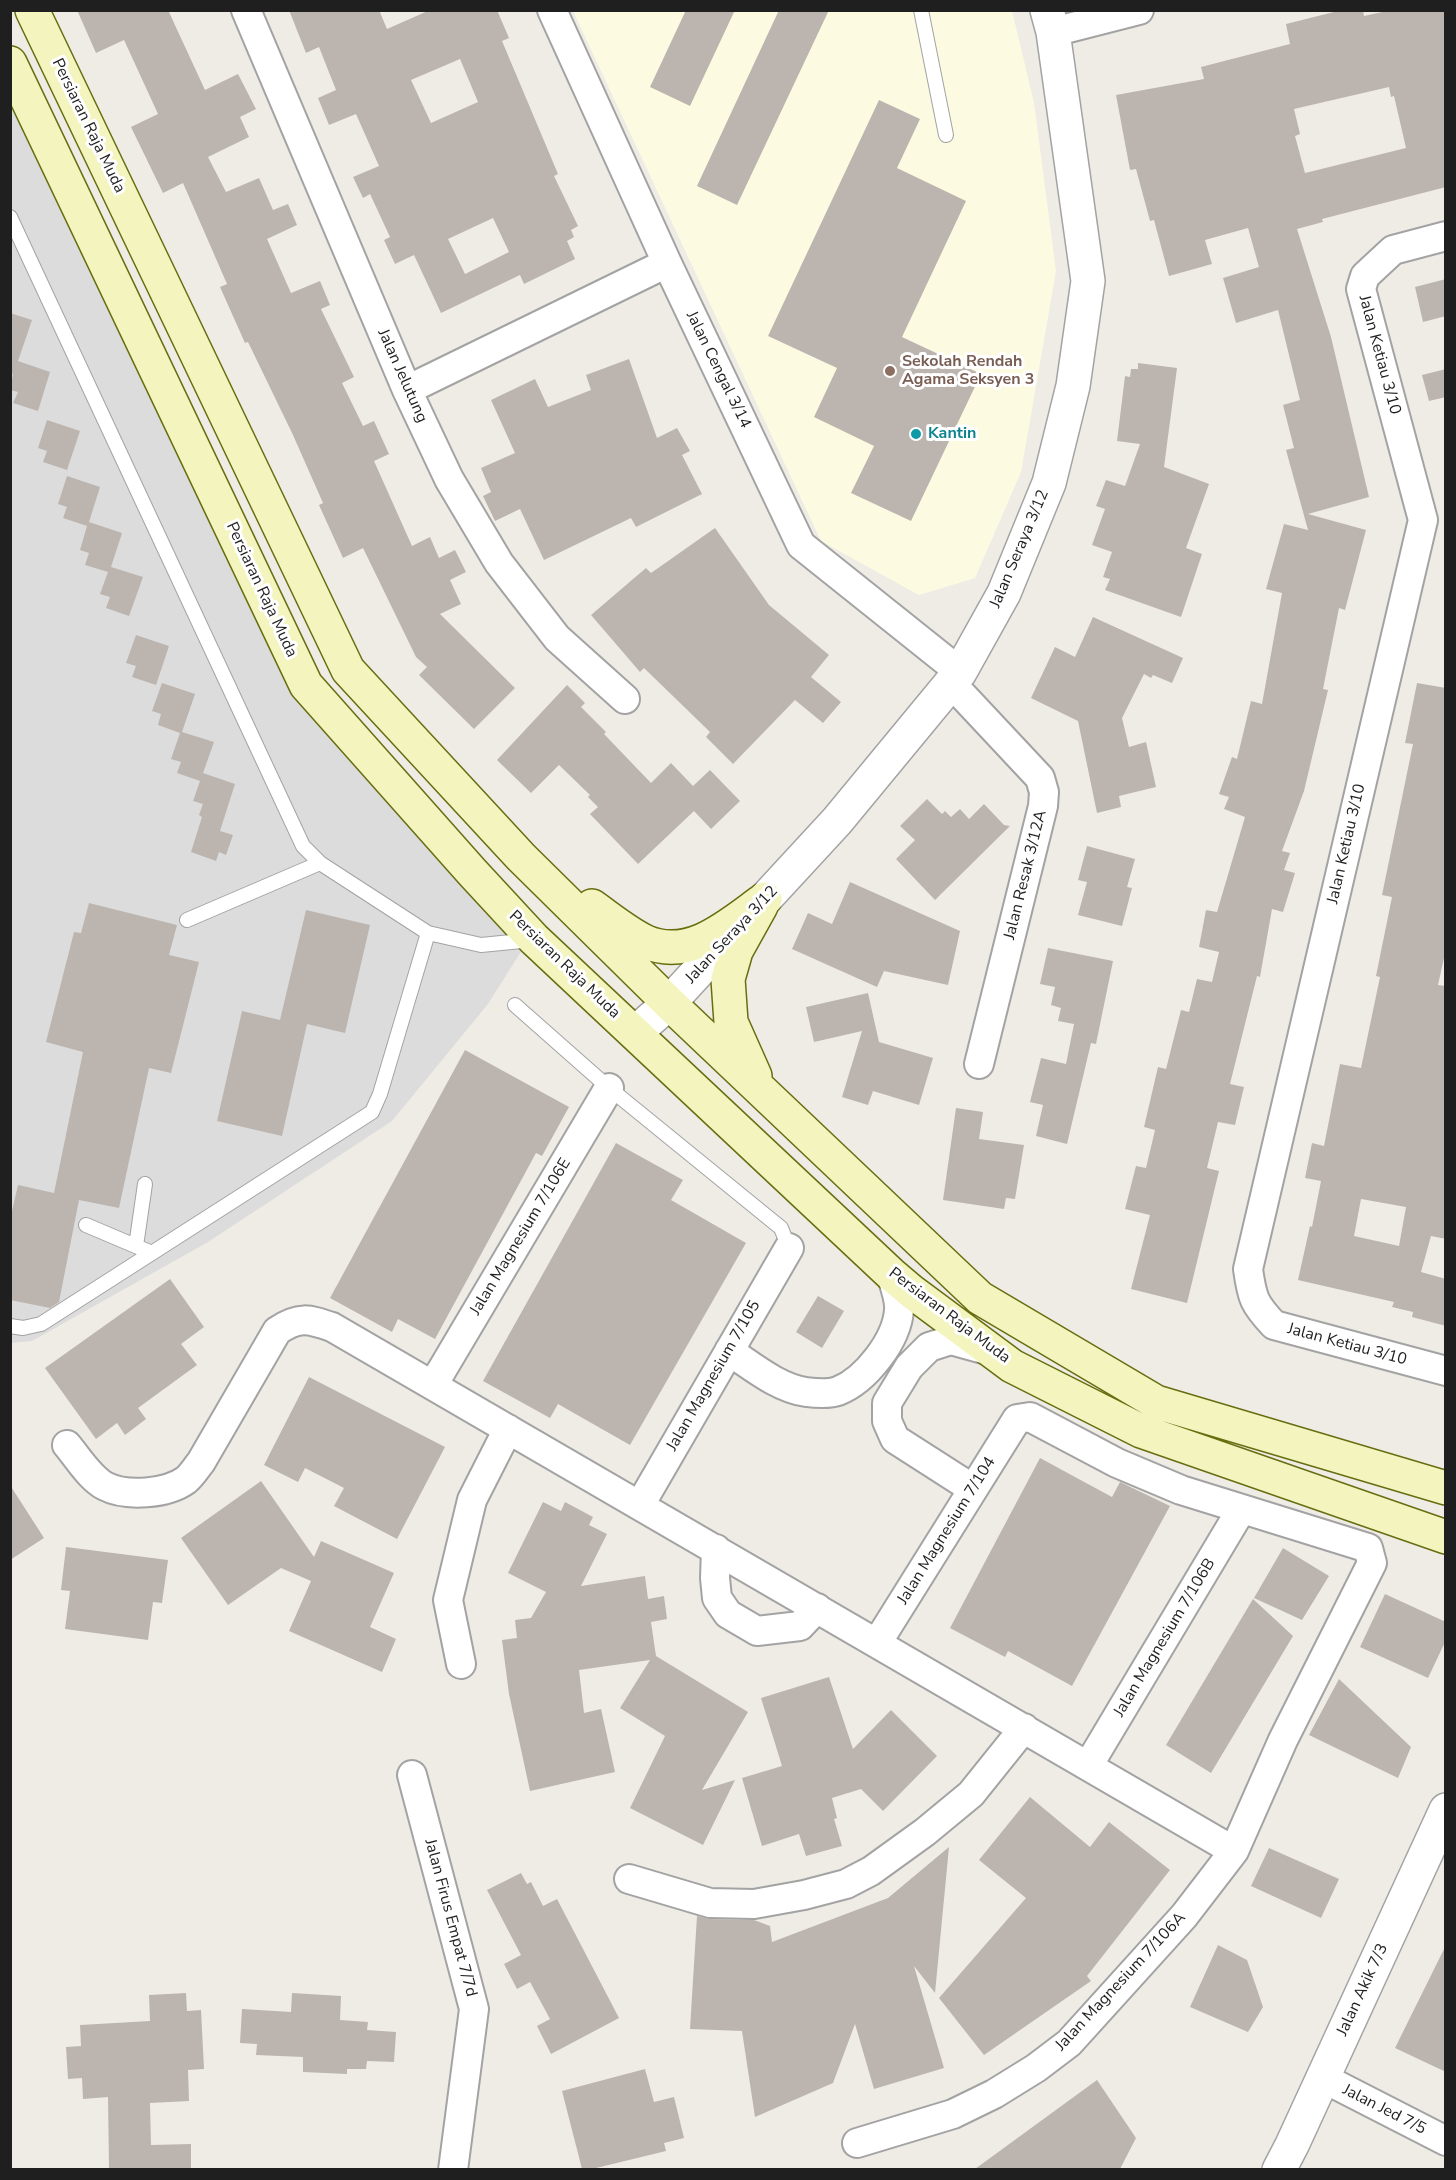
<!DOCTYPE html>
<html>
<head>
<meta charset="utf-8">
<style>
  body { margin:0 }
  #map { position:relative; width:1456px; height:2180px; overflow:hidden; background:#efece6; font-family:"Nunito Sans",sans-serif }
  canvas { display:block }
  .frame { position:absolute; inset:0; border:12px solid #1f1f1f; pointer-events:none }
</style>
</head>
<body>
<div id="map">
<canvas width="1456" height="2180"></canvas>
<div class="frame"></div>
</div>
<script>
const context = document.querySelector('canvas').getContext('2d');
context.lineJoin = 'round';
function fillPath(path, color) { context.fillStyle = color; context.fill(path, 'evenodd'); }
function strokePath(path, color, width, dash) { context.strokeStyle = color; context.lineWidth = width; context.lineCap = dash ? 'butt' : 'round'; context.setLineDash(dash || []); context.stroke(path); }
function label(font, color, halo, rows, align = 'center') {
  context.font = font + ' "Nunito Sans",sans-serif'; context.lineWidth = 6; context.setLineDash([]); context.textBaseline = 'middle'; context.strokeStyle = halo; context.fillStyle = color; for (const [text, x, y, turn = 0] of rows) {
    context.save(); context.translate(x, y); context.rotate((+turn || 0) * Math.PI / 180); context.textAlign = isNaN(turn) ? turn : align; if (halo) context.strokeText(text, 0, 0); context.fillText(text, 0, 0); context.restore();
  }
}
fillPath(new Path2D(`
  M 11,85 L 233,560 L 524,947 L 488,1004 L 392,1121 L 208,1242 L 32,1341 L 11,1343 Z`), '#dddcdc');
fillPath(new Path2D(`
  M 573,11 L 1012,11 L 1034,103 L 1056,271 L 1021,472 L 975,578 L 919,595 L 821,541 Z`), '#fcfbe2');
fillPath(new Path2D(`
  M 77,10 L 168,10 L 205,90 L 238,74 L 256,109 L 240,117 L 249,137 L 208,157 L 226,192 L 259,178 L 273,210 L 288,204 L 297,225 L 267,239 L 291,293 L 320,281 L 330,305 L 321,309 L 354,377 L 342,383 L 363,426 L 374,421 L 389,454 L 374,461 L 412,546 L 430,537 L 439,558 L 455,550 L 466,572 L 450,580 L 461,604 L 440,614 L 515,688 L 474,729 L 419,675 L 427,667 L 416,657 L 363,548 L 343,558 L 319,505 L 323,503 L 293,435 L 248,342 L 245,343 L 220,287 L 227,284 L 183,183 L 163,193 L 131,127 L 158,114 L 124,40 L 96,53 Z
  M 289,10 L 379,10 L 387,29 L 430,10 L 497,10 L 509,38 L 502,41 L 558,174 L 554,176 L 578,226 L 571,230 L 574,237 L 567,241 L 575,259 L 524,284 L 520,275 L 441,313 L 414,255 L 395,264 L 384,240 L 390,237 L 370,194 L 363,198 L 353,177 L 379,166 L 356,114 L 329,125 L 318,98 L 336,90 L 319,47 L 306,53 ZM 460,59 L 478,102 L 431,123 L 411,80 ZM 493,218 L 509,252 L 465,274 L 448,239 Z
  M 686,10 L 735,10 L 690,106 L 650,87 Z
  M 779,10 L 829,10 L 737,205 L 697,186 Z
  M 1342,10 L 1363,10 L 1364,16 L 1391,10 L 1446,10 L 1446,187 L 1322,219 L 1323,222 L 1297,229 L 1331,337 L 1369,497 L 1308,514 L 1366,530 L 1345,610 L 1339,608 L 1323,689 L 1328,690 L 1304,791 L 1282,851 L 1290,853 L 1284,870 L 1295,873 L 1283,912 L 1272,909 L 1260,977 L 1257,976 L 1230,1084 L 1244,1087 L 1235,1125 L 1218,1122 L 1207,1168 L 1219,1171 L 1187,1303 L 1131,1289 L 1150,1215 L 1125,1209 L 1136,1166 L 1146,1168 L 1155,1130 L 1144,1127 L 1158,1067 L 1166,1069 L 1181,1010 L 1189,1012 L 1197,979 L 1212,982 L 1219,952 L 1199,947 L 1206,910 L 1217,912 L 1245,817 L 1224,809 L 1229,797 L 1219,794 L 1232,757 L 1237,759 L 1251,701 L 1262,704 L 1282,593 L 1266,589 L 1284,524 L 1308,530 L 1286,450 L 1294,448 L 1283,405 L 1300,400 L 1278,310 L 1236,323 L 1223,278 L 1259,267 L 1248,228 L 1205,240 L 1212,264 L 1169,276 L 1154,220 L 1150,221 L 1136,169 L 1130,170 L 1116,95 L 1204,79 L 1201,67 L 1290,44 L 1286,24 ZM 1389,87 L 1391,97 L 1394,96 L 1406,148 L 1305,173 L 1295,136 L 1300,134 L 1294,109 Z
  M 879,100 L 920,119 L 897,168 L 966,201 L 902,337 L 981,374 L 911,521 L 851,493 L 874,446 L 814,417 L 837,368 L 768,336 Z
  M 1446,279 L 1446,316 L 1423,322 L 1415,287 Z
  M 10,313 L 32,320 L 18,361 L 50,372 L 38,411 L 13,403 L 18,392 L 10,390 L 13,374 L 10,373 Z
  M 629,359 L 657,438 L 677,428 L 690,451 L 682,455 L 702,494 L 636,527 L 631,518 L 544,560 L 520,509 L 495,521 L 483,496 L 491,492 L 481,468 L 515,453 L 491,400 L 535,379 L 548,407 L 591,390 L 586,375 Z
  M 1138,363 L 1177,368 L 1164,467 L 1209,484 L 1186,548 L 1202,554 L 1181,617 L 1105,590 L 1110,579 L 1103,577 L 1112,552 L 1092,545 L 1105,509 L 1096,506 L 1106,480 L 1125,486 L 1140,444 L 1117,441 L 1125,376 L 1130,377 L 1131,369 L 1138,369 Z
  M 1446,369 L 1446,397 L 1429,401 L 1422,375 Z
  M 47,420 L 80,431 L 67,470 L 43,462 L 47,451 L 38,448 Z
  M 67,476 L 100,487 L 89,522 L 122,533 L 111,567 L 143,577 L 129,616 L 106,608 L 110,597 L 100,594 L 108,572 L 85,565 L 89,553 L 80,550 L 87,526 L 63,518 L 67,507 L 58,504 Z
  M 715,528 L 769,605 L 829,655 L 811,677 L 841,702 L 823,723 L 795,700 L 733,764 L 706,737 L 710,732 L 644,668 L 640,672 L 591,615 L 646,568 L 651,573 Z
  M 1093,617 L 1183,658 L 1172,683 L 1153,675 L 1151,678 L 1144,674 L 1122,718 L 1129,747 L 1146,742 L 1156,787 L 1119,796 L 1121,807 L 1097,813 L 1078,721 L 1031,698 L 1055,647 L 1075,657 Z
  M 136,635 L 169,646 L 156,685 L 132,677 L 136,666 L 126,663 Z
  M 162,683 L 195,694 L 182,732 L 214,742 L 203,773 L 235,784 L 220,831 L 233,835 L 226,855 L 219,852 L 216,861 L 191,852 L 202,817 L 199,815 L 203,804 L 193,801 L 200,781 L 177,773 L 181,762 L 171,759 L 180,733 L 158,725 L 161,714 L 152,711 Z
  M 1417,683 L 1446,688 L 1446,949 L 1438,985 L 1446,986 L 1446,1239 L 1431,1236 L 1421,1272 L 1446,1279 L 1446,1326 L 1412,1317 L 1413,1312 L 1392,1307 L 1394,1302 L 1298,1280 L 1310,1226 L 1312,1227 L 1321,1181 L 1305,1178 L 1312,1143 L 1324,1146 L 1340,1064 L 1361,1068 L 1380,977 L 1376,976 L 1392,897 L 1382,895 L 1413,744 L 1405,743 ZM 1361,1199 L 1406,1207 L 1399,1246 L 1354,1236 Z
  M 567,685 L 585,703 L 581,707 L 606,732 L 604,734 L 651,783 L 671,763 L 693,786 L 710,770 L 740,801 L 711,829 L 694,811 L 638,864 L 590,814 L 598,807 L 588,797 L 590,795 L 559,765 L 531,793 L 497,760 Z
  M 927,799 L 942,814 L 945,811 L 951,817 L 960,809 L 969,819 L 984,804 L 1004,825 L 1010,826 L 935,900 L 896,859 L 915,840 L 900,826 Z
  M 1087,846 L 1135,859 L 1127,887 L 1132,888 L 1122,926 L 1078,915 L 1087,882 L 1078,880 Z
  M 850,882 L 960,931 L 948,985 L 884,971 L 877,987 L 792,949 L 808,913 L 832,924 Z
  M 89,903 L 177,925 L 169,955 L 199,962 L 171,1073 L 149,1068 L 119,1208 L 79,1200 L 59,1302 L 50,1308 L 10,1300 L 10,1220 L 18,1185 L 54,1193 L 83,1052 L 46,1042 L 74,932 L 81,933 Z
  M 306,910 L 370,925 L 345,1033 L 307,1024 L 282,1136 L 217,1121 L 242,1011 L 280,1020 Z
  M 1048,948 L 1113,961 L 1096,1044 L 1091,1043 L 1067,1144 L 1036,1136 L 1043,1105 L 1030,1102 L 1041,1058 L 1066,1064 L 1074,1024 L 1058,1021 L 1061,1008 L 1051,1005 L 1055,987 L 1040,984 Z
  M 868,993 L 879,1042 L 933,1058 L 919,1105 L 873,1091 L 868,1105 L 842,1097 L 862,1031 L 814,1042 L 806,1007 Z
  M 465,1050 L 569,1107 L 542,1156 L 536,1153 L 435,1339 L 398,1319 L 392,1332 L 330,1298 Z
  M 956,1108 L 983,1112 L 979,1139 L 1024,1145 L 1015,1199 L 1006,1198 L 1004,1209 L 943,1200 Z
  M 616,1143 L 683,1180 L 671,1200 L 746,1243 L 630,1445 L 558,1404 L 550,1418 L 483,1381 Z
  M 170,1279 L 204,1327 L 181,1344 L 197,1365 L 138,1408 L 146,1419 L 125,1435 L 117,1423 L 96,1439 L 45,1368 Z
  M 818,1296 L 844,1311 L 822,1348 L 796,1332 Z
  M 309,1377 L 445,1447 L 397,1539 L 334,1506 L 344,1488 L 305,1468 L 298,1482 L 264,1465 Z
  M 1040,1458 L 1112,1497 L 1120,1482 L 1170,1506 L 1072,1686 L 1008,1651 L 1005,1657 L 950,1628 Z
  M 261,1481 L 314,1557 L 321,1541 L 394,1573 L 370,1627 L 396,1639 L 382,1672 L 289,1631 L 311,1581 L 281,1568 L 228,1605 L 181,1538 Z
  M 10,1485 L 44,1538 L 10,1560 Z
  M 543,1502 L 561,1511 L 565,1502 L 593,1517 L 589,1525 L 607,1534 L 581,1586 L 645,1576 L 648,1599 L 664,1596 L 667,1619 L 651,1622 L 656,1656 L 748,1712 L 702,1790 L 735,1780 L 703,1845 L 630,1808 L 665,1736 L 620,1708 L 650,1660 L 579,1670 L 584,1713 L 601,1709 L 615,1772 L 530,1791 L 509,1694 L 502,1640 L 517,1638 L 515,1620 L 531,1618 L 546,1592 L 508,1573 Z
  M 66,1547 L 168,1560 L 162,1603 L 153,1602 L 148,1640 L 65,1629 L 70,1591 L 61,1590 Z
  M 1283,1548 L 1329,1576 L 1302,1620 L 1254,1598 Z
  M 1385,1594 L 1446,1622 L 1446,1640 L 1428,1678 L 1360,1647 Z
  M 1253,1599 L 1293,1636 L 1211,1773 L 1166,1745 Z
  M 829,1677 L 853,1749 L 891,1710 L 937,1756 L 883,1811 L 861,1789 L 832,1798 L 837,1818 L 834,1819 L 842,1846 L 806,1856 L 799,1834 L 762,1846 L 742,1778 L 782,1766 L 761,1698 Z
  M 1339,1679 L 1411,1747 L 1398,1778 L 1309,1735 Z
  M 1030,1797 L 1090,1847 L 1109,1822 L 1170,1870 L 1087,1976 L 1091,1981 L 984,2055 L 939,1998 L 1026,1898 L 979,1860 Z
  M 949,1847 L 935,1993 L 914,1966 L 944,2068 L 874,2089 L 855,2024 L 833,2083 L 755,2117 L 742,2031 L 690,2029 L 697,1916 L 709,1919 L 754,1920 L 770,1926 L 772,1942 L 888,1898 Z
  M 1269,1848 L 1339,1879 L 1321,1918 L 1251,1886 Z
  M 521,1873 L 527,1884 L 531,1882 L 543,1906 L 557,1899 L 619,2018 L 551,2054 L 537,2026 L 550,2019 L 530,1982 L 517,1989 L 504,1964 L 521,1955 L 487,1890 Z
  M 1218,1945 L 1247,1960 L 1263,2007 L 1248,2032 L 1190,2007 Z
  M 1446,1945 L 1446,2072 L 1395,2048 Z
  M 186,1993 L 187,2011 L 201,2010 L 204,2069 L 188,2070 L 189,2101 L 150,2103 L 151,2145 L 191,2144 L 191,2169 L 109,2169 L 108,2097 L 83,2099 L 82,2078 L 68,2079 L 66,2047 L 81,2046 L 80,2025 L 150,2021 L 149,1995 Z
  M 292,1993 L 341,1996 L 340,2020 L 368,2022 L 367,2030 L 396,2032 L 394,2062 L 367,2061 L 366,2069 L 347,2069 L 347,2074 L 303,2072 L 303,2057 L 256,2055 L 257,2044 L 240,2043 L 242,2009 L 291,2012 Z
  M 645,2069 L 654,2102 L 674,2097 L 684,2138 L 664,2143 L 666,2151 L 592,2169 L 582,2169 L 562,2091 Z
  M 1097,2080 L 1136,2138 L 1120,2169 L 975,2169 Z`), '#bcb5af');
const service = new Path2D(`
  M 921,10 L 946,135
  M 10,217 L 303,846 L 320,863 L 428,933
  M 187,920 L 320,863
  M 515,1005 L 609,1088 L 781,1228 L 789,1248
  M 86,1225 L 152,1253
  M 136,1246 L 145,1184
  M 10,1326 L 23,1328 L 41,1324 L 372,1112 L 380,1094 L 428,933 L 481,945 L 532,940`);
const minor = new Path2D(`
  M 246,10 L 407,390 L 449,479 L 499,563 L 557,638 L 625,699
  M 552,10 L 667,263 L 801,545 L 960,672
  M 1053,32 L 1139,10
  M 1446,236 L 1393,250 L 1365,276 L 1361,289 L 1423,520 L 1248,1269 C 1252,1298 1254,1304 1274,1325 L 1446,1371
  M 407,390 L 667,263
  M 951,683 L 1040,778 L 1044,792 L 1043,806 L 979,1064
  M 729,1351 C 752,1366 778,1388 806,1392 C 814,1393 830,1394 838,1391 C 866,1380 897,1340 899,1310 C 900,1299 894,1284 891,1274
  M 433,1385 L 609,1088
  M 67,1445 C 78,1458 90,1478 105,1486 C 126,1497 167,1494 186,1480 C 192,1475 196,1468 201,1462 L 277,1331 C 299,1316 308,1319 332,1327 L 1234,1851
  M 973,1489 L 895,1439 L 887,1421 L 887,1403 L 909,1367 L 929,1347 L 951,1340 L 987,1350
  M 640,1505 L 789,1248
  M 716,1549 L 715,1578 L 717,1598 L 728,1614 L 757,1631 L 800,1626 L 817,1608
  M 461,1664 L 448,1600 L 472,1500 L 508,1429
  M 1088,1766 L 1241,1510
  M 412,1775 L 474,2009 L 453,2170
  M 629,1879 L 710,1903 L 754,1904 L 804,1895 L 846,1884 L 871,1871 L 925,1832 L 971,1794 L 1024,1728
  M 1323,2078 L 1446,2141
  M 857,2143 L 953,2114 L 994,2094 L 1036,2068 L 1069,2043 L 1184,1916 L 1234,1851 L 1283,1740 L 1372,1563 L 1368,1548 L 1181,1490 L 1117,1463 L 1030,1417 L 1017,1419 L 877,1643`);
const tertiary = new Path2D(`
  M 635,1033 L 669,1003 L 837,821 L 960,672 L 1004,593 L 1049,483 L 1073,386 L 1088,281 L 1053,32 L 1047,10
  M 1279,2170 L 1292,2145 L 1446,1810`);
const secondary = new Path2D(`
  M 32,10 L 348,670 L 521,857 L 669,1003 L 980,1298 L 1156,1402 L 1446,1488
  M 10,63 L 306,685 L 472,872 L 534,939 L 891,1274 L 911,1291 L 1012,1366 L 1141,1431 L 1446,1537
  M 592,906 C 609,918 627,933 646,942 C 691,961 730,924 765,899
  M 755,1076 L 731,1022 L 728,979 L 736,951 L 761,906`);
strokePath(service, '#a3a3a3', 16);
strokePath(minor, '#a3a3a3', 32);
strokePath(tertiary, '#a3a3a3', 36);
strokePath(secondary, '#676e0f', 36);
strokePath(service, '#fff', 14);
strokePath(minor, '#fff', 28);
strokePath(tertiary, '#fff', 33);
strokePath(secondary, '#f4f4bf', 33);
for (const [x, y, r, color] of [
  [890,371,6,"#8d6e63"],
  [916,434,6,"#0f9aa8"]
]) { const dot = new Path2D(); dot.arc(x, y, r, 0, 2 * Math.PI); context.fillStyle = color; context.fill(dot); strokePath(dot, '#fff', 2); }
label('16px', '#1f1f1f', '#fff', [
  ["Persiaran Raja Muda",88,126,64],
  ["Jalan Ketiau 3/10",1379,355,75],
  ["Jalan Cengal 3/14",718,370,64],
  ["Jalan Jelutung",402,376,66],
  ["Jalan Seraya 3/12",1020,549,-67],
  ["Persiaran Raja Muda",261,590,65],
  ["Jalan Ketiau 3/10",1347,844,-77],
  ["Jalan Resak 3/12A",1026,875,-76],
  ["Jalan Seraya 3/12",732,935,-47],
  ["Persiaran Raja Muda",564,965,44],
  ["Jalan Magnesium 7/106E",521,1237,-59],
  ["Persiaran Raja Muda",949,1316,37],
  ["Jalan Ketiau 3/10",1347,1345,15],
  ["Jalan Magnesium 7/105",714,1376,-60],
  ["Jalan Magnesium 7/104",947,1531,-58],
  ["Jalan Magnesium 7/106B",1165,1638,-59],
  ["Jalan Firus Empat 7/7d",450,1918,75],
  ["Jalan Magnesium 7/106A",1121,1982,-47],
  ["Jalan Akik 7/3",1363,1990,-65],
  ["Jalan Jed 7/5",1384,2110,27]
]);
label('bold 16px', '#785e54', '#fff', [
  ["Sekolah Rendah",902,362],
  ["Agama Seksyen 3",902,380]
], 'left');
label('bold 16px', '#0d838f', '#fff', [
  ["Kantin",928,434]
], 'left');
</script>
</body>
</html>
